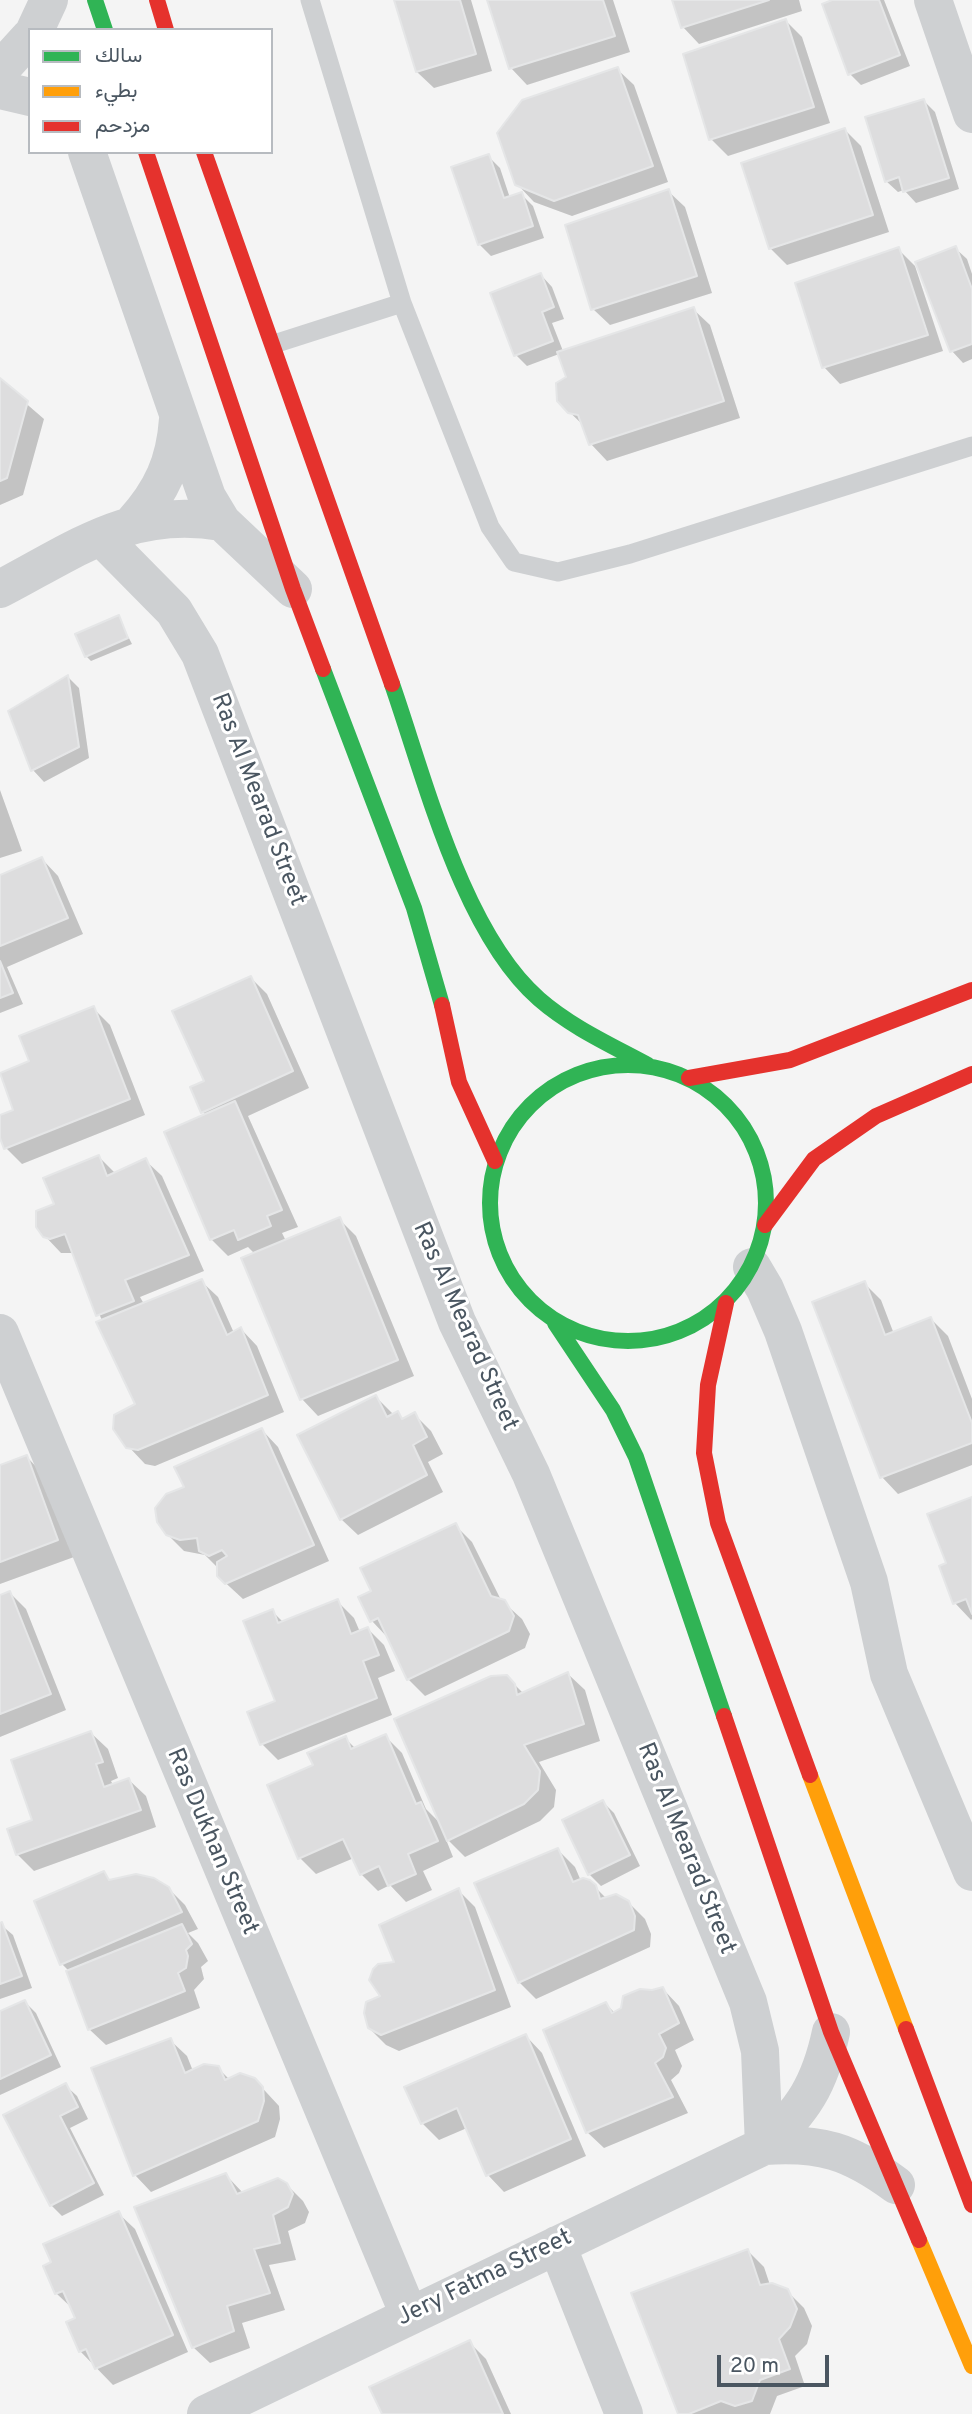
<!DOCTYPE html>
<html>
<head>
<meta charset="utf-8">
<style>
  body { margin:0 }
  #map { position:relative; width:972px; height:2414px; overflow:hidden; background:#f4f4f4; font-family:Overpass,Vazirmatn,sans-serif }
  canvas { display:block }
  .legend { position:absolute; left:28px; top:28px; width:245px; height:126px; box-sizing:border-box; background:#fff; border:2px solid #b7bbc0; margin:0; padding:9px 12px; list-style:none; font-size:21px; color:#4a5661 }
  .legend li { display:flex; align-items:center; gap:14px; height:35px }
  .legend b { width:35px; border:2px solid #b7bbc0 }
  .scale { position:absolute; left:717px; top:2355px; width:112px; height:32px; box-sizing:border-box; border:4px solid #4a5661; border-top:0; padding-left:9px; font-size:21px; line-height:24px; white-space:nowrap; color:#4a5661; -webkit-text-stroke:5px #fff; paint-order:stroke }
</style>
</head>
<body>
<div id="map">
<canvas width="972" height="2414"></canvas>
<ul class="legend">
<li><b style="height:9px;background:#30b455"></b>سالك</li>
<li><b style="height:9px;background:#ff9f0a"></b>بطيء</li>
<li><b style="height:9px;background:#e5322d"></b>مزدحم</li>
</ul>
<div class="scale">20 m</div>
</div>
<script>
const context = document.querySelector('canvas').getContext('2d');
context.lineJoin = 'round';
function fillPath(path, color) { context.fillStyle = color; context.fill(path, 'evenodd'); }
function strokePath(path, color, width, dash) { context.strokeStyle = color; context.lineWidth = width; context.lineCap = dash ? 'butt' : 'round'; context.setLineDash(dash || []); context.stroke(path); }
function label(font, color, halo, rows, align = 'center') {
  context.font = font + ' Overpass,sans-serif'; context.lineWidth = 6; context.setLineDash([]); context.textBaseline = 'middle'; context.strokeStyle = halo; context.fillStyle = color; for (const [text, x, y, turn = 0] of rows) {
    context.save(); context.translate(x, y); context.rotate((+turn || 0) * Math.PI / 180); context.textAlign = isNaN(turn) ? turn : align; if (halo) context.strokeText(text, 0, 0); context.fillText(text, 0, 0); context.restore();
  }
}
fillPath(new Path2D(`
  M 396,0 L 471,0 L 492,71 L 434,88 L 417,72 Z
  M 489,0 L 613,0 L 630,52 L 527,85 L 511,68 Z
  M 674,0 L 799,0 L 802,11 L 699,44 L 683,27 Z
  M 837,0 L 884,0 L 910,66 L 861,85 L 850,74 Z
  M 786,21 L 802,37 L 830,123 L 728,156 L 711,139 Z
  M 617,69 L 634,85 L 668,182 L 572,216 L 534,202 L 517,184 Z
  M 924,101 L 935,112 L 959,189 L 916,203 L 904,190 L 898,192 L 886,181 Z
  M 845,130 L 861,146 L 889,232 L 787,265 L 770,248 Z
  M 488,156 L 500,168 L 510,198 L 521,194 L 533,206 L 544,238 L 491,256 L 480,245 L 453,168 Z
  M 668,191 L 685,207 L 712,293 L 610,325 L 593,309 Z
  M 955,248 L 967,259 L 972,274 L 972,359 L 963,363 L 952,351 Z
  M 898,249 L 915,266 L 943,351 L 840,384 L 824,367 Z
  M 541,275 L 552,287 L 564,319 L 552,323 L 563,351 L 693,309 L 710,325 L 740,418 L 607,461 L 591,444 L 584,426 L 558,401 L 568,378 L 559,354 L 527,366 L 516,355 Z
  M 0,381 L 44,419 L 23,495 L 0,505 Z
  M 118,617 L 132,644 L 91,661 L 86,656 Z
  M 68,677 L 79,688 L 89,758 L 44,782 L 33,770 L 11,712 Z
  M 0,790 L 22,851 L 0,858 Z
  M 42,859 L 58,876 L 83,934 L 7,967 L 23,1004 L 0,1013 L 0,877 Z
  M 251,978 L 267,994 L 309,1088 L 248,1116 L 298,1227 L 282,1233 L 286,1241 L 339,1219 L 356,1236 L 414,1376 L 318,1416 L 302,1399 L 243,1259 L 255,1254 L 248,1247 L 228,1256 L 211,1239 L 166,1133 L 206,1116 L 203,1112 L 206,1082 Z
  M 93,1008 L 110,1025 L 145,1115 L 22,1164 L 6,1148 L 0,1134 L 0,1117 L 15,1111 L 31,1062 Z
  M 99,1157 L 116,1174 L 145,1160 L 162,1176 L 204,1271 L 140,1297 L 144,1304 L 201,1281 L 218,1297 L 234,1333 L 241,1329 L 257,1346 L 284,1412 L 155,1466 L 145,1464 L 128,1446 L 137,1405 L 74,1253 L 61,1253 L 44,1235 L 56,1205 Z
  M 864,1283 L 881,1300 L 894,1334 L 931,1319 L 948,1336 L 972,1399 L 972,1465 L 898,1494 L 882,1477 Z
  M 376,1397 L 393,1414 L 398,1413 L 404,1420 L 415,1415 L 431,1431 L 443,1454 L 428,1462 L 443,1492 L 358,1535 L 341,1519 Z
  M 262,1430 L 278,1447 L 329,1561 L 243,1599 L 218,1576 L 218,1568 L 205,1555 L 184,1551 L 167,1534 L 186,1488 Z
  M 27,1457 L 43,1474 L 74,1557 L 0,1584 L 0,1467 Z
  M 972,1499 L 972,1619 L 971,1620 L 955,1603 L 948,1564 Z
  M 455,1525 L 472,1542 L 501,1600 L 522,1619 L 530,1634 L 525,1648 L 425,1696 L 408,1679 L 388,1638 L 372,1621 L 361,1598 L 373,1592 Z
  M 10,1593 L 26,1609 L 66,1710 L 0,1737 L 0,1596 Z
  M 337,1601 L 354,1618 L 360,1632 L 368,1629 L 384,1645 L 395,1671 L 378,1678 L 392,1715 L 278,1760 L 262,1744 L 277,1702 L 272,1611 L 284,1623 Z
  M 568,1674 L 585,1690 L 600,1741 L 539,1762 L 556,1790 L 554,1807 L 540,1821 L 465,1857 L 445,1837 L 453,1857 L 423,1871 L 432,1890 L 406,1902 L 390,1885 L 378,1891 L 361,1874 L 354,1858 L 316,1874 L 300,1858 L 315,1766 L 345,1738 L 356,1749 L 385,1736 L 402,1753 L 426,1809 L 441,1824 L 507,1677 L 524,1694 Z
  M 91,1733 L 108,1749 L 118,1778 L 111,1781 L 113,1785 L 129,1780 L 146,1796 L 156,1827 L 34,1871 L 17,1854 Z
  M 603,1802 L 614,1813 L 640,1866 L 601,1886 L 589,1874 Z
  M 558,1850 L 575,1867 L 581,1881 L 595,1887 L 607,1899 L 628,1902 L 645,1919 L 651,1934 L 650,1947 L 536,1999 L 519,1982 Z
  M 103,1873 L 112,1882 L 168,1888 L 185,1905 L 198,1929 L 188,1933 L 198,1943 L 208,1961 L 201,1967 L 204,1979 L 194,1990 L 200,2008 L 106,2045 L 89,2029 L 68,1970 L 62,1964 Z
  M 458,1890 L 475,1907 L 511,2007 L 399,2051 L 386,2045 L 369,2028 L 396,1963 Z
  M 0,1924 L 13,1935 L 32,1988 L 0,1999 Z
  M 663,1989 L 679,2006 L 694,2040 L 675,2050 L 682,2066 L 679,2073 L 671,2080 L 688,2113 L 604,2148 L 587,2132 L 606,2004 L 615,2013 Z
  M 25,2002 L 36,2013 L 61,2067 L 0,2095 L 0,2013 Z
  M 526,2036 L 542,2053 L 586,2156 L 504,2192 L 488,2175 L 467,2128 L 439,2140 L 422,2123 Z
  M 170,2040 L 187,2056 L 193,2071 L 218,2068 L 230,2080 L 254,2079 L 279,2106 L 280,2119 L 275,2137 L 151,2192 L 135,2175 Z
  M 65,2085 L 77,2096 L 88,2119 L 70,2128 L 104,2195 L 62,2216 L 51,2205 L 6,2115 Z
  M 226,2175 L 243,2193 L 286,2184 L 303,2201 L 309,2212 L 305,2223 L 288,2231 L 296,2260 L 269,2265 L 285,2310 L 242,2323 L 250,2348 L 210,2363 L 193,2347 Z
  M 118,2213 L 135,2229 L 188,2352 L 113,2385 L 80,2351 L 77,2319 L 74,2310 L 57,2294 L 45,2266 Z
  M 748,2251 L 764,2267 L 770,2285 L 787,2291 L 804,2308 L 812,2326 L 807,2344 L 795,2356 L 805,2386 L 777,2396 L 770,2414 L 680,2414 Z
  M 470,2343 L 486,2359 L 511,2414 L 384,2414 Z`), '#0003');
const building = new Path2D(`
  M 394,0 L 460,0 L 476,54 L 416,72 Z
  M 487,0 L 603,0 L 615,36 L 509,69 Z
  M 672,0 L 769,0 L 681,28 Z
  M 832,0 L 879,0 L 900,55 L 848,75 L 822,4 Z
  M 786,19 L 814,107 L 709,140 L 683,54 Z
  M 618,67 L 653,166 L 554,201 L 515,185 L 497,133 L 522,100 Z
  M 924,99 L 949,178 L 903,192 L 899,177 L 885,182 L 865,117 Z
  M 845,128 L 873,215 L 769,249 L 741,163 Z
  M 489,154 L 504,198 L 522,192 L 533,226 L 478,245 L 451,167 Z
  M 669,189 L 697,276 L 591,310 L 565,225 Z
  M 956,246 L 972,289 L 972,344 L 950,352 L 915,262 Z
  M 899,247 L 928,335 L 822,368 L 795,283 Z
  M 541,273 L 554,307 L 542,312 L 553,341 L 514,356 L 490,293 Z
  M 694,307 L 724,401 L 589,445 L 578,415 L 568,413 L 557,401 L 556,383 L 566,377 L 557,352 Z
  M 0,378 L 28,401 L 7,478 L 0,481 Z
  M 119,615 L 128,638 L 85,657 L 75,634 Z
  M 68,675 L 79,747 L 31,771 L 8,711 Z
  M 42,857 L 68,918 L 0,946 L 0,875 Z
  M 0,961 L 13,993 L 0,998 Z
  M 251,976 L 293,1071 L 201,1113 L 190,1087 L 204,1081 L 172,1011 Z
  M 94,1006 L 130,1099 L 4,1149 L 0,1138 L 0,1115 L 13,1110 L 0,1073 L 29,1061 L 19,1036 Z
  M 235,1101 L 282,1210 L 267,1216 L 271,1226 L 238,1240 L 234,1230 L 210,1240 L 164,1132 Z
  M 99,1155 L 107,1176 L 146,1158 L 189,1255 L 125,1280 L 134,1301 L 96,1316 L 65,1234 L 50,1239 L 43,1237 L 36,1227 L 36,1211 L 54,1204 L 43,1178 Z
  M 340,1217 L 398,1360 L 300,1400 L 241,1258 Z
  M 202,1279 L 227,1335 L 241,1327 L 268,1395 L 138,1450 L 126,1448 L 113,1429 L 114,1415 L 135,1404 L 96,1322 Z
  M 865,1281 L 885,1335 L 931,1317 L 972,1423 L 972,1443 L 880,1478 L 812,1302 Z
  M 376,1395 L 387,1417 L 398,1411 L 402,1419 L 415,1412 L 427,1437 L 413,1445 L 427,1475 L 340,1520 L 297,1435 Z
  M 262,1428 L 314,1545 L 225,1584 L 217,1576 L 217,1562 L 227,1556 L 222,1550 L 209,1556 L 199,1551 L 197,1538 L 180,1540 L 166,1535 L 157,1522 L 155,1508 L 166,1494 L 184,1487 L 174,1467 Z
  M 27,1455 L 58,1540 L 0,1562 L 0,1465 Z
  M 972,1497 L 972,1614 L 966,1599 L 953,1604 L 939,1566 L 946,1563 L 927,1514 Z
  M 456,1523 L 491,1596 L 505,1600 L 514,1616 L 509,1631 L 407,1680 L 378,1618 L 370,1622 L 358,1597 L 371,1591 L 360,1568 Z
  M 10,1591 L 51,1694 L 0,1714 L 0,1595 Z
  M 338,1599 L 351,1634 L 368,1627 L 379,1655 L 363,1661 L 377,1698 L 260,1745 L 247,1712 L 275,1701 L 243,1621 L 273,1609 L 278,1623 Z
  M 568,1672 L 584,1724 L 524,1745 L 540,1771 L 538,1790 L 524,1804 L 447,1841 L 394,1719 L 491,1676 L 507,1675 L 515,1684 L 517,1695 Z
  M 91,1731 L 103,1762 L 96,1764 L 104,1787 L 129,1778 L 141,1810 L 16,1855 L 7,1829 L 32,1820 L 11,1760 Z
  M 386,1734 L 416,1804 L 421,1802 L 438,1841 L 408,1854 L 416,1874 L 388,1886 L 379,1866 L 360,1875 L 343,1839 L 298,1859 L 267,1785 L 313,1765 L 307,1753 L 346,1736 L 351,1749 Z
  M 603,1800 L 630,1855 L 588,1875 L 562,1820 Z
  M 558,1848 L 573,1882 L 583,1878 L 590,1880 L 596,1885 L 600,1899 L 616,1894 L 629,1901 L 635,1916 L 634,1930 L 518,1983 L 474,1883 Z
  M 104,1871 L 109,1880 L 136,1874 L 154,1878 L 169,1887 L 182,1912 L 60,1965 L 34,1901 Z
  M 459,1888 L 495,1990 L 381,2035 L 368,2028 L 364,2013 L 366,2002 L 380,1996 L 369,1980 L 373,1969 L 378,1964 L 394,1962 L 379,1925 Z
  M 2,1922 L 22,1976 L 0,1984 L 0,1923 Z
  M 182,1924 L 192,1944 L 186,1950 L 188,1956 L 186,1968 L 178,1973 L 185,1991 L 88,2030 L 66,1971 Z
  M 663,1987 L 679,2023 L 659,2034 L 666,2048 L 663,2057 L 655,2063 L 673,2097 L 586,2133 L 543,2030 L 606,2002 L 612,2013 L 621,2008 L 623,1996 L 640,1989 L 652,1990 Z
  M 25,2000 L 51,2055 L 0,2079 L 0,2011 Z
  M 526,2034 L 571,2139 L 486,2176 L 457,2108 L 421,2124 L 404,2087 Z
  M 171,2038 L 185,2073 L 204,2064 L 219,2066 L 225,2080 L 240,2073 L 255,2078 L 263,2087 L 264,2101 L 258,2121 L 133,2176 L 91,2068 Z
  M 66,2083 L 78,2107 L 60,2116 L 94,2183 L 50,2206 L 3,2115 Z
  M 226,2173 L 237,2194 L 278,2178 L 287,2183 L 293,2194 L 288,2207 L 273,2215 L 280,2243 L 254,2249 L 270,2293 L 227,2306 L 234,2331 L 192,2348 L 134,2207 Z
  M 119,2211 L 173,2335 L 95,2369 L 86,2349 L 79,2352 L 66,2322 L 75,2318 L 63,2291 L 55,2294 L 43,2266 L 51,2262 L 43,2244 Z
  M 748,2249 L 760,2285 L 772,2283 L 788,2289 L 797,2309 L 790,2327 L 779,2339 L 790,2369 L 760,2380 L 752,2401 L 735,2406 L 721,2401 L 689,2414 L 678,2414 L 631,2293 Z
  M 470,2340 L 503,2414 L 382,2414 L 369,2387 Z`);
fillPath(building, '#ddddde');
strokePath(building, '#e5e6e7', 2);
strokePath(new Path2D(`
  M 310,0 L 402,303 L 490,527 L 514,562 L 558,572 L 630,554 L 972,446
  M 274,344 L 402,303`), '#ced0d2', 19);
strokePath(new Path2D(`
  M 933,0 L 972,114
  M 35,30 L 49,0
  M 0,70 L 30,37
  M 0,90 L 30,97
  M 87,152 L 207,497 L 222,522 L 293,589
  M 133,523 C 162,491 175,462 178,419
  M 101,537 L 174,611 L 200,654 L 457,1322 L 531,1474 L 748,2002 L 760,2051 L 764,2146
  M 0,589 C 77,549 131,506 222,522
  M 752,1267 L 765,1289 L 783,1331 L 869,1582 L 889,1674 L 972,1872
  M 0,1333 L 409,2315
  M 764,2146 C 820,2142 850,2151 896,2185
  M 557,2245 L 624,2414
  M 206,2414 L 764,2146 C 803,2111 820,2084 831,2032`), '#ced0d2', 38);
strokePath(new Path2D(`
  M 95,0 L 105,30
  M 323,669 L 414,908 L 442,1005
  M 392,684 C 425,779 463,933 539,999 C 571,1027 611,1045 648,1065
  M490 1203a138 138 0 1 1 276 0a138 138 0 1 1-276 0Z
  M 555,1323 L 613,1410 L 636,1457 L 724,1716`), '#30b455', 16);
strokePath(new Path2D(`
  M 810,1775 L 906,2029
  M 919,2240 L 972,2366`), '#ff9f0a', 16);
strokePath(new Path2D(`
  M 157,0 L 166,30
  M 146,152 L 293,589 L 323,669
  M 204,152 L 392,684
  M 442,1005 L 459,1082 L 495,1161
  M 689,1078 L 790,1060 L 972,990
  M 765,1225 L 814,1159 L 876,1116 L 972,1074
  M 726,1303 L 708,1385 L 704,1453 L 718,1523 L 810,1775
  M 724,1716 L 831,2032 L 919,2240
  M 906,2029 L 972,2205`), '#e5322d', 16);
label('24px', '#4a5661', '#fff', [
  ["Ras Al Mearad Street",257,800,69],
  ["Ras Al Mearad Street",464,1327,66],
  ["Ras Dukhan Street",211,1842,67],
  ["Ras Al Mearad Street",685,1849,68],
  ["Jery Fatma Street",485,2279,-26]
]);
</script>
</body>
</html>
